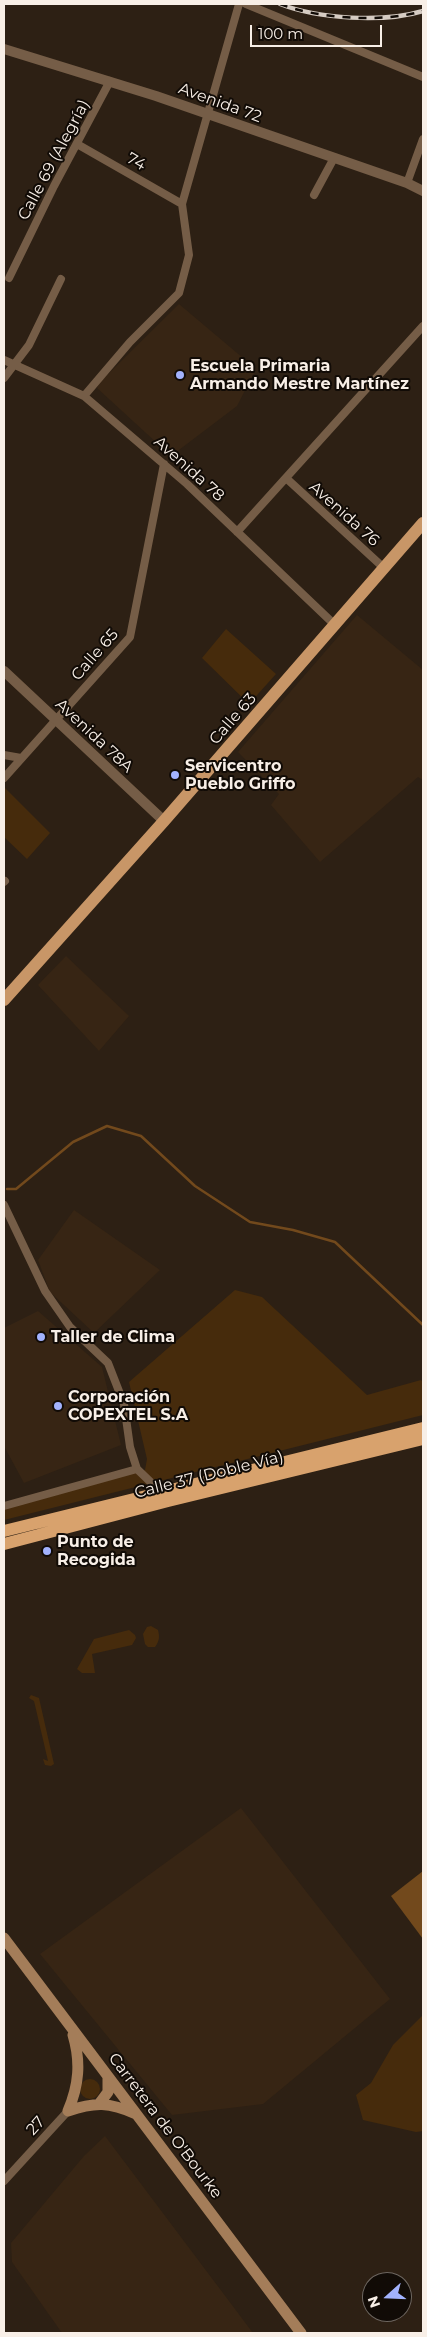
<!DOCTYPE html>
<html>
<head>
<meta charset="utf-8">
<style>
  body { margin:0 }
  #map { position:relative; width:427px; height:2337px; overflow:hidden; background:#2d2014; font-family:Montserrat,sans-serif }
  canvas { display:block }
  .frame { position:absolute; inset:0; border:5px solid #f8efe7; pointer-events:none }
  .north { position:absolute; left:362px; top:2272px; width:50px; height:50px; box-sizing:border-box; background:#110b06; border:1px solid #6d6660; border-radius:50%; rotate:250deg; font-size:14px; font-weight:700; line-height:20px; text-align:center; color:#f8efe7 }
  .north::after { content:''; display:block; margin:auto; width:18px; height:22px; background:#a2b2fd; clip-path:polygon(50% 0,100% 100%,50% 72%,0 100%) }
  .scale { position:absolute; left:250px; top:25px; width:132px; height:22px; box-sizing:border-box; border:2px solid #f8efe7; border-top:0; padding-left:6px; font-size:15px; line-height:18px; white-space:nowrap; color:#f8efe7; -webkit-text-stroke:4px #110b06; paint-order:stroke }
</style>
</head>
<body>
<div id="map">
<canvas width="427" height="2337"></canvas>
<div class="frame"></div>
<div class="north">N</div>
<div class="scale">100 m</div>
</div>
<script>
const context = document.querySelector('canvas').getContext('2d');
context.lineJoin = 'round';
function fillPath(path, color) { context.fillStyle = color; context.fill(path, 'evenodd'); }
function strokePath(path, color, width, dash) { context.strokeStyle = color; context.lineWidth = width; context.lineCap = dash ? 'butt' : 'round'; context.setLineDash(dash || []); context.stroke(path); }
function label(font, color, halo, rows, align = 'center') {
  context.font = font + ' Montserrat,sans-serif'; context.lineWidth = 4; context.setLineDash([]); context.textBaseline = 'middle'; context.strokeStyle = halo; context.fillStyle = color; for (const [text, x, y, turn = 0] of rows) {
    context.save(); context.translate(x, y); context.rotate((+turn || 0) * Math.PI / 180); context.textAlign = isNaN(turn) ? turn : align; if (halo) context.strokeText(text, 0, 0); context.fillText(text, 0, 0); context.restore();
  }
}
fillPath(new Path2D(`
  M 179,304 L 256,369 L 237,406 L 171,456 L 97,388 L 100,382 Z
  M 357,615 L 423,670 L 423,780 L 418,777 L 320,862 L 271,805 L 279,794 L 238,752 Z
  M 66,956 L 129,1016 L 99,1051 L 38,985 Z
  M 74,1210 L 160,1270 L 94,1333 L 50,1292 L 38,1260 Z
  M 38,1311 L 102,1367 L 121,1445 L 24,1483 L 4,1446 L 4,1328 Z
  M 241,1808 L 390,1999 L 263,2104 L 172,2115 L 40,1954 Z
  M 105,2136 L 253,2333 L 62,2333 L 12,2262 L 11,2243 L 84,2156 Z`), '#372514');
fillPath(new Path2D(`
  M 226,629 L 276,674 L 249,704 L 202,658 Z
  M 4,787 L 50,833 L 27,859 L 4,837 Z
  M 235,1290 L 262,1297 L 367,1395 L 421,1380 L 423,1382 L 423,1415 L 4,1520 L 4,1507 L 145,1470 L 147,1459 L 129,1382 Z
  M 151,1626 L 158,1630 C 160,1638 159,1641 155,1647 L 148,1647 L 145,1644 L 143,1634 L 147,1627 Z
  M 129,1630 L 135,1635 L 136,1638 L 132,1645 L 92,1654 L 95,1673 L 82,1673 L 77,1669 L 94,1639 Z
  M 31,1695 L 39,1698 L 54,1764 L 51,1766 L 45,1765 L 43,1759 L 48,1761 L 34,1701 L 29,1698 Z
  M 423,2015 L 423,2131 L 416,2132 L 363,2120 L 356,2095 L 371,2083 L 393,2045 Z
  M80 2089a10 10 0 1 1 20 0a10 10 0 1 1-20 0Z`), '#462b0c');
fillPath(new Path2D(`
  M 423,1871 L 423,1939 L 391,1896 Z`), '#72491c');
strokePath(new Path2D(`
  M 7,1189 L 16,1189 L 73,1142 L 107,1126 L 141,1136 L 195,1186 L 250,1222 L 293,1230 L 335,1242 L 423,1325`), '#72491c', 2.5);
strokePath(new Path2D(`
  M 246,4 L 423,77
  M 77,144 L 182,204
  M 407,183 L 423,139
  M 314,195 L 334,158
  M 9,278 L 54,186 L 110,81
  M 4,360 L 84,396 L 187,484 L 336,626
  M 4,378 L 29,345 L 61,279
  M 84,396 L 130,342 L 179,293 L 189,255 L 182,204 L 239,4
  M 286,478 L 385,569
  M 237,532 L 423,326
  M 4,755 L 21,758
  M 4,778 L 130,637 L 164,464
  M 4,882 L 5,881
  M 4,1205 L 45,1291 L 70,1327 L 108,1363 L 124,1404 L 130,1447 L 137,1469 L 162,1493
  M 4,1506 L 137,1469
  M 4,2181 L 68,2111`), '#755d47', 8);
strokePath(new Path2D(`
  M 4,49 L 156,96 L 407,183 L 423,191
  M 4,671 L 164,821`), '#755d47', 10);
strokePath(new Path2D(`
  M 4,1938 L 301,2333
  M 73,2035 C 81,2062 79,2085 68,2111 C 95,2102 109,2102 136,2114
  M 99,2104 L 108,2092 L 108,2078`), '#a47d59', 11);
strokePath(new Path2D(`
  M 4,1000 L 164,821 L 423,523`), '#c89667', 12);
strokePath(new Path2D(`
  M 4,1531 L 423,1428
  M 4,1544 L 168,1501 L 423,1439`), '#d8a26d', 12);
const rail = new Path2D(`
  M 280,4 C 319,19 383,23 423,11`);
strokePath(rail, '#d6ccc3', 4.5);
strokePath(rail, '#110b06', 2.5, [8]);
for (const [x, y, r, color] of [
  [180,375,5,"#a2b2fd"],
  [175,775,5,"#a2b2fd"],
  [41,1337,5,"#a2b2fd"],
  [58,1406,5,"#a2b2fd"],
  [47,1551,5,"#a2b2fd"]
]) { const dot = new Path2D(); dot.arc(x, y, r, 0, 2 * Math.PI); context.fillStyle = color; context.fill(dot); strokePath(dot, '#110b06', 2); }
label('16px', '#f8efe7', '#110b06', [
  ["Avenida 72",220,103,20],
  ["Calle 69 (Alegría)",54,160,-62],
  ["74",136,162,30],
  ["Avenida 78",189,469,42],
  ["Avenida 76",344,514,42],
  ["Calle 65",95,655,-49],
  ["Calle 63",233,719,-49],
  ["Avenida 78A",94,736,43],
  ["Calle 37 (Doble Vía)",209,1475,-14],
  ["27",36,2126,-48],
  ["Carretera de O'Bourke",165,2126,53]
]);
label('bold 16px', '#f8efe7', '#110b06', [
  ["Escuela Primaria",190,366],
  ["Armando Mestre Martínez",190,384],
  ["Servicentro",185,766],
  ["Pueblo Griffo",185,784],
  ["Taller de Clima",51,1337],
  ["Corporación",68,1397],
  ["COPEXTEL S.A",68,1415],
  ["Punto de",57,1542],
  ["Recogida",57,1560]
], 'left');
</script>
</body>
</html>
